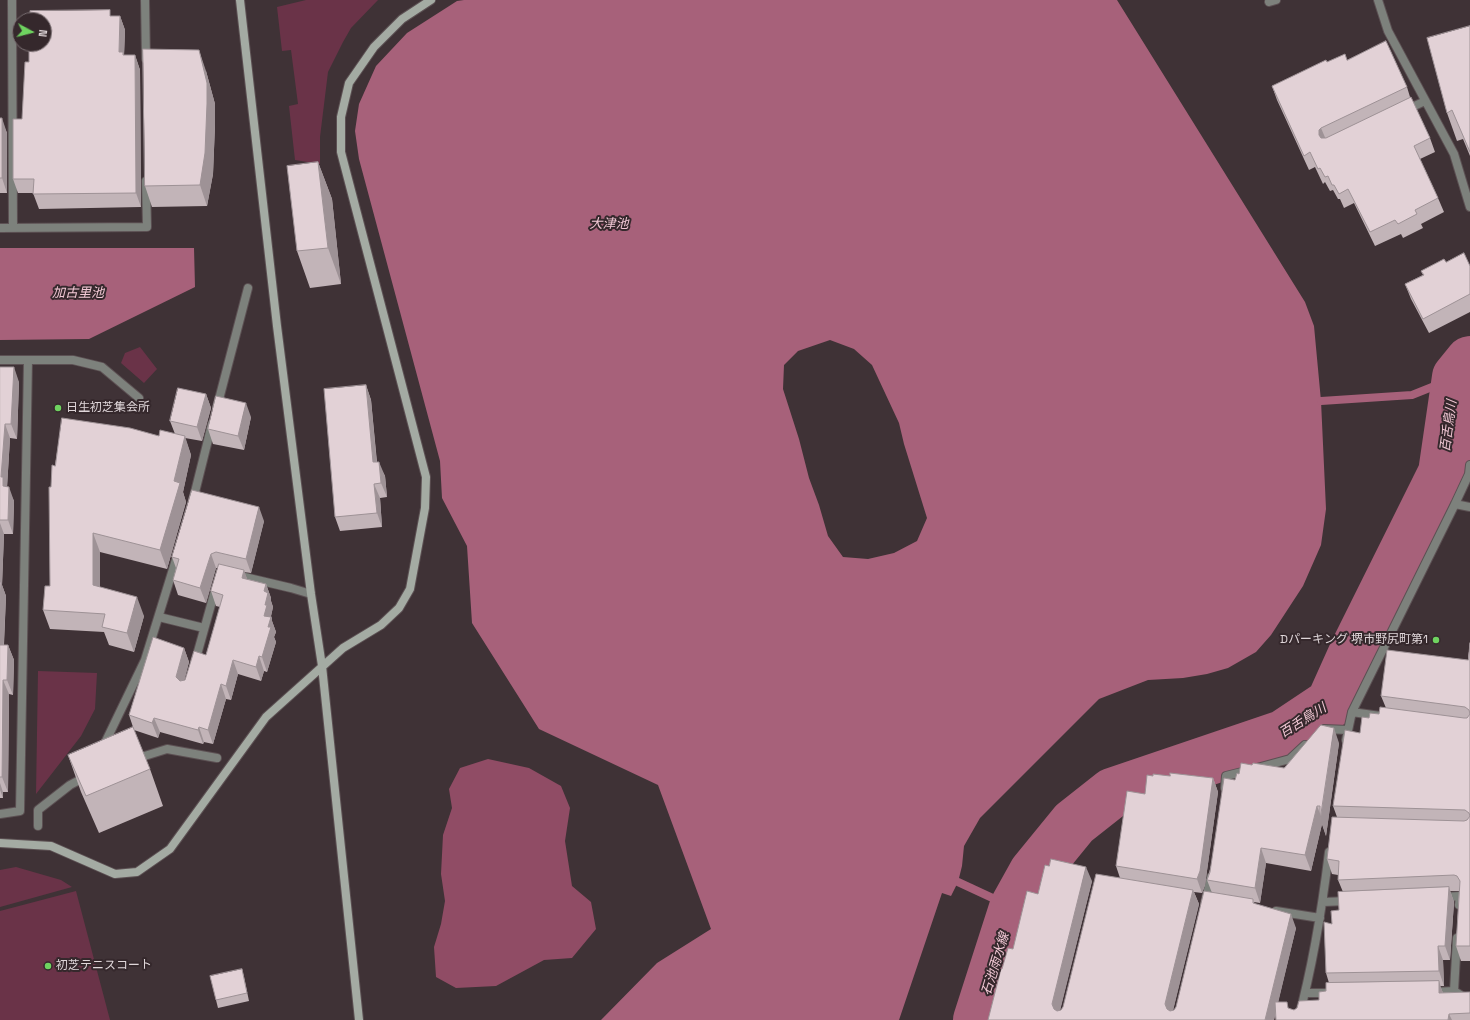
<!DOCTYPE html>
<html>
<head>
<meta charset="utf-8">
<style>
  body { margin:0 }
  #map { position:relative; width:1470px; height:1020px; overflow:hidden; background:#3f3236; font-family:"Space Grotesk",sans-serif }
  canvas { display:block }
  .north { position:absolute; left:12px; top:12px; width:40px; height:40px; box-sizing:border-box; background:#35282c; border:1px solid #796e71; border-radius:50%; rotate:97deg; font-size:11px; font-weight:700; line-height:16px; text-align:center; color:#dfd6d9 }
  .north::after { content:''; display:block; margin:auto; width:14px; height:18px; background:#6fd360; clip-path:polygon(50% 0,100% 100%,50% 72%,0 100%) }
</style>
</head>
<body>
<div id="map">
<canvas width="1470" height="1020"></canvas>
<div class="north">N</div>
</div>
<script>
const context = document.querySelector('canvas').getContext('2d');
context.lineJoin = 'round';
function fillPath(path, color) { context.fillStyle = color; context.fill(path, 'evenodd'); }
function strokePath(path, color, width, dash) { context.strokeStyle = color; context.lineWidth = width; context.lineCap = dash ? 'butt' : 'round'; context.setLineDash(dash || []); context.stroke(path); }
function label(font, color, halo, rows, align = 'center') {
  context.font = font + ' "Space Grotesk","Noto Sans JP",sans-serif'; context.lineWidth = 4; context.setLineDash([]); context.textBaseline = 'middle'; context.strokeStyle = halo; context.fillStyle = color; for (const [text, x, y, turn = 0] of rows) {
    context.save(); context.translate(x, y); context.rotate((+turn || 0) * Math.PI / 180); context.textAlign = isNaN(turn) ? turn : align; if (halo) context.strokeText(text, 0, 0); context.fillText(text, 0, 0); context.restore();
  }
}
fillPath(new Path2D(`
  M 306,0 L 378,0 L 351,28 L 343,42 L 328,72 L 320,137 L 320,164 L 295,160 L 289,106 L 298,104 L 291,50 L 282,51 L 277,7 Z
  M 140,347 L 157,369 L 144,383 L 121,363 L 125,353 Z
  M 38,671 L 97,673 L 95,709 L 81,736 L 36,794 Z
  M 16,867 L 61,880 L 72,887 L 0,907 L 0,870 Z
  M 76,891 L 110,1020 L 0,1020 L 0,911 Z`), '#6a3348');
fillPath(new Path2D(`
  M 488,759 L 529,768 L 561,786 L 570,808 L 565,841 L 572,886 L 591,902 L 596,929 L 572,958 L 544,960 L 496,986 L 456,988 L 436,977 L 434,947 L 441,924 L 445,901 L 441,874 L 443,835 L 452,808 L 449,789 L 460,768 Z`), '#904c65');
fillPath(new Path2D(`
  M 464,0 L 1117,0 L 1305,302 L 1314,326 L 1321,401 L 1326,509 L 1321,545 L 1303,586 L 1271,635 L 1256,652 L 1228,668 L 1207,674 L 1183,678 L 1148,680 L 1099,699 L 980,818 L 964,846 L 962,866 L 958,882 L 951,896 L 942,893 L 899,1020 L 601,1020 L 657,963 L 711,929 L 658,785 L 539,729 L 472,623 L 467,546 L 442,498 L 440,461 L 359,159 L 355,131 L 359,104 L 376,66 L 407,33 L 457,1 ZM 830,340 L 854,349 L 872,365 L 899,423 L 904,444 L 927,518 L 917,541 L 894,553 L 868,559 L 843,557 L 828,536 L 819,505 L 809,478 L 799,439 L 783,389 L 784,365 L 798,351 Z
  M 0,248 L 194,248 L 195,287 L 89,339 L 0,340 Z`), '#a7617a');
strokePath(new Path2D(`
  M 1321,401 L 1412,395 L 1457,377
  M 958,882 L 1014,908`), '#a7617a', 8);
strokePath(new Path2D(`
  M 978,1020 L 1014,908 L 1034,872 L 1074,823 L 1112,793 L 1283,735 L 1331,703 L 1353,654 L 1443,473 L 1457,377 L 1470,361`), '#a7617a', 50);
const lane = new Path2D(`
  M 217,407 L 248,288
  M 193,500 L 212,424
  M 103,747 L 145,660 L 178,553
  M 135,759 L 167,749 L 217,758
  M 38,826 L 38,810 L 70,785 L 87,776`);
const street = new Path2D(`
  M 12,0 L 13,228
  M 145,0 L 146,59
  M 1378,0 L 1388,31 L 1454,154 L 1470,207
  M 1269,2 L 1276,0
  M 1406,110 L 1425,101
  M 0,228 L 147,227 L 146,181
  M 0,360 L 73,360 L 102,367 L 139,398
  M 1455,504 L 1470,507
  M 236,575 L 291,588 L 311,594
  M 159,617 L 204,628
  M 195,662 L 216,587
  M 1352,712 L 1380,716
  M 1324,729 L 1348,730
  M 1346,740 L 1352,712 L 1455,504 L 1469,474 L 1470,465
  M 1257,768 L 1290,759 L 1305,745
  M 1225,788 L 1226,776 L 1246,771
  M 0,814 L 20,811 L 28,360
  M 1442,897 L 1460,896 L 1459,905
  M 1323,902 L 1348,901
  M 1205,903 L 1211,877
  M 1276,911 L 1320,918
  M 1457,938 L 1454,991 L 1470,1001
  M 1433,992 L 1454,991
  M 1305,993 L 1329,993
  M 1298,1020 C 1313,965 1322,909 1329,852`);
const secondary = new Path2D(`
  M 240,0 L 277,326 L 311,594 L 322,666 L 359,1020
  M 0,843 L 51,846 L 115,874 L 137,872 L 170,849 L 266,717 L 343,648 L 381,625 L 399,608 L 410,589 L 425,508 L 426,477 L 341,152 L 341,117 L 349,83 L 374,47 L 402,19 L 431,0`);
strokePath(lane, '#5c5053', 10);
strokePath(street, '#5c5053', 10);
strokePath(secondary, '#5c5053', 10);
strokePath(lane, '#7d817c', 8);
strokePath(street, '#7d817c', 8);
strokePath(secondary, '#a4aba3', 8);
fillPath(new Path2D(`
  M 112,16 L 120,16 L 125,30 L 124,55 L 135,55 L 140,70 L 141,207 L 39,209 L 33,193 L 18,193 L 13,179 L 22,119 L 29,62 Z
  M 1470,26 L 1470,156 L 1463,139 L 1457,141 L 1447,113 Z
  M 1347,60 L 1407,87 L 1410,97 L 1430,138 L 1435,152 L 1420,159 L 1438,198 L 1444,212 L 1421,224 L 1423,228 L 1403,238 L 1401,234 L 1375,246 L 1354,203 L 1344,208 L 1340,199 L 1338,199 L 1333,190 L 1330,191 L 1325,182 L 1323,184 L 1315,167 L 1309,170 L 1277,100 L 1272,86 L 1327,62 Z
  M 206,71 L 215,104 L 215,125 L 213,174 L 207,206 L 152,207 L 145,186 Z
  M 0,118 L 7,133 L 7,193 L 0,193 Z
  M 318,162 L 332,199 L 341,284 L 310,288 L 297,251 Z
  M 1446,262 L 1470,266 L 1470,312 L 1429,333 L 1411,299 L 1405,284 L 1423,275 L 1421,271 Z
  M 0,367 L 19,382 L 17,439 L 10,438 L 7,487 L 14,501 L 13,534 L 4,534 L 2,585 L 6,596 L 4,645 L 8,645 L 14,660 L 13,695 L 9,694 L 8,792 L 3,792 L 3,798 L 0,798 Z
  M 366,385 L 371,400 L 377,462 L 385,476 L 387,497 L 380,498 L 382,527 L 340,531 L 335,517 Z
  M 206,394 L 211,408 L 202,441 L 185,438 L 191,455 L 183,492 L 186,502 L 167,569 L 100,552 L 100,587 L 144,616 L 134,652 L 109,645 L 104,632 L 50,629 L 43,610 L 50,586 L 51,487 L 55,466 L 159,436 L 175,434 L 170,421 Z
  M 251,417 L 244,450 L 213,444 L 208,429 Z
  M 264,521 L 251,573 L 244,572 L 247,579 L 266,584 L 271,598 L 271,601 L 273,607 L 271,616 L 272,619 L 272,621 L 276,632 L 274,637 L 276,642 L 267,672 L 264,671 L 261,681 L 238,674 L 231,700 L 226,699 L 213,744 L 204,742 L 203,744 L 160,732 L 158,738 L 134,730 L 129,715 L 184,648 L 189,662 L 184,680 L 185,680 L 206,655 L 220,607 L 216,606 L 211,591 L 218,568 L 216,568 L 206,603 L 178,595 L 173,580 L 176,568 L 172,557 Z
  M 1470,643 L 1470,961 L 1461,961 L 1456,946 L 1459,891 L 1450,891 L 1454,902 L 1450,960 L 1443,960 L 1444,986 L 1440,986 L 1443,993 L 1470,992 L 1470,1020 L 1276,1020 L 1275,1015 L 1274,1020 L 988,1020 L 1002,969 L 1013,949 L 1038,894 L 1092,881 L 1060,1010 L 1061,1010 L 1063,1007 L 1120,878 L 1116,866 L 1145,794 L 1153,776 L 1213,778 L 1218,792 L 1205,885 L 1202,893 L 1194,892 L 1199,904 L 1173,1010 L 1174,1010 L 1176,1007 L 1212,893 L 1207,880 L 1235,780 L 1239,774 L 1252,765 L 1284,768 L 1339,743 L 1326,836 L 1322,824 L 1311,871 L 1266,863 L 1260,903 L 1254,902 L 1255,904 L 1296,928 L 1278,1002 L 1290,1009 L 1294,1010 L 1319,1000 L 1326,991 L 1329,983 L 1326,973 L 1332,924 L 1339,910 L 1343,892 L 1338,880 L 1338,875 L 1332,874 L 1327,859 L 1337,817 L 1333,806 L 1360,733 L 1369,718 L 1379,714 L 1386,708 L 1381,696 L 1468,660 Z
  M 68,755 L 150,769 L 163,806 L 99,833 L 81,792 Z
  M 242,969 L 244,977 L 249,1001 L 218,1008 L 216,1000 Z`), '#c2b4b8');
fillPath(new Path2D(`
  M 120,16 L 125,30 L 124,56 L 119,52 Z
  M 199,50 L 206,71 L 215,104 L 215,125 L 213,174 L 207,206 L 200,185 Z
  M 135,55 L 140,70 L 141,207 L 136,193 Z
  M 2,118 L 7,133 L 7,193 L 2,178 Z
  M 1321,128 L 1327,142 L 1324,144 L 1319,135 L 1319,130 Z
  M 318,162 L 332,199 L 341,284 L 328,248 Z
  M 14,367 L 19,382 L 17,439 L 11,424 Z
  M 366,385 L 371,400 L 378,476 L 373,462 Z
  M 206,394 L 211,408 L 202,441 L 197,427 Z
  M 246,403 L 251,417 L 244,450 L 238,436 Z
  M 5,424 L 10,438 L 7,488 L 3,486 L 1,477 Z
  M 185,436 L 191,455 L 183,492 L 186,502 L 167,569 L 160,550 L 174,481 Z
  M 379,462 L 385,476 L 387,497 L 381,483 Z
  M 374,484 L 380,498 L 382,527 L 377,513 Z
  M 9,487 L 14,501 L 13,534 L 8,520 Z
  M 259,507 L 264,521 L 251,573 L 246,559 Z
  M 0,523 L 4,534 L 2,585 L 6,596 L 3,660 L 0,651 Z
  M 93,533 L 100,552 L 100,604 L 93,585 Z
  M 211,554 L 216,568 L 206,603 L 200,588 Z
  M 244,570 L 249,584 L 242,578 Z
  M 266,584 L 271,598 L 271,601 L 273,607 L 271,616 L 272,619 L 272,621 L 276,632 L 274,637 L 276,642 L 267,672 L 262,657 L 265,605 L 264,591 Z
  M 137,597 L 144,616 L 134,652 L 127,633 Z
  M 8,645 L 14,660 L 13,695 L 7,680 Z
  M 184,648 L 189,662 L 182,691 L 176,677 Z
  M 259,656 L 264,671 L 261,681 L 256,667 Z
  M 233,660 L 238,674 L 231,700 L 226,686 Z
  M 3,680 L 9,694 L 8,792 L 2,777 Z
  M 221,684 L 226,699 L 213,744 L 208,730 Z
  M 154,718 L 160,732 L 158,738 L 152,723 Z
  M 199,727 L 204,742 L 203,744 L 198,730 Z
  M 1334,728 L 1339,743 L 1326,836 L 1322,824 L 1311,871 L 1305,855 L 1317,806 L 1321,816 Z
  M 1213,778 L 1218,792 L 1205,885 L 1202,893 L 1197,879 Z
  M 0,783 L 3,792 L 3,798 L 0,790 Z
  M 1261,848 L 1266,863 L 1260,903 L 1255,888 Z
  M 1086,867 L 1092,881 L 1058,1019 L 1052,1004 Z
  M 1449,887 L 1454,902 L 1450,960 L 1445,946 Z
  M 1193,890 L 1199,904 L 1171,1019 L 1165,1004 Z
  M 1291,914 L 1296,928 L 1274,1020 L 1265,1020 Z
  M 1438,946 L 1443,960 L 1444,986 L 1439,971 Z
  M 1439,981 L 1444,997 L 1439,993 Z
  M 1449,1014 L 1452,1020 L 1448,1020 Z`), '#9e9296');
const building = new Path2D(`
  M 110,10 L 110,16 L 120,16 L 119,52 L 123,52 L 123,55 L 135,55 L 136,193 L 33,194 L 34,179 L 13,179 L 13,119 L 22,119 L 25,62 L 29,62 L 29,44 L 44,44 L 44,20 L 30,20 L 30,11 Z
  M 1470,26 L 1470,152 L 1452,110 L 1447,113 L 1427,38 Z
  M 1386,41 L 1407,87 L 1321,128 L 1319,130 L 1319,135 L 1321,138 L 1326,138 L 1411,97 L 1430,138 L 1414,146 L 1438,198 L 1415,210 L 1417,214 L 1398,224 L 1395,220 L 1370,232 L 1348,189 L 1339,194 L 1334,185 L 1332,185 L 1328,176 L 1325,177 L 1320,168 L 1318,169 L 1310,152 L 1304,156 L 1272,86 L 1326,60 L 1327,62 L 1345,54 L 1347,60 Z
  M 143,49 L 199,50 L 207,83 L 207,104 L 205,153 L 200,185 L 145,186 Z
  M 0,118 L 2,118 L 2,178 L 0,178 Z
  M 318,162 L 328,248 L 297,251 L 287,166 Z
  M 1464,253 L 1470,266 L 1470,294 L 1423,319 L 1405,284 L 1424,275 L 1421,271 L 1444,259 L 1446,262 Z
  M 0,367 L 14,367 L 11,424 L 5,424 L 1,477 L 3,477 L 3,486 L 9,487 L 8,520 L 0,520 Z
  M 366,385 L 373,462 L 379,462 L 381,483 L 374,484 L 377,513 L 335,517 L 324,389 Z
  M 178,388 L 206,394 L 197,427 L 170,421 Z
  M 216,396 L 246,403 L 238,436 L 208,429 Z
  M 62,418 L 130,428 L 159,436 L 160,430 L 185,436 L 174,481 L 180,483 L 160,550 L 93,533 L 93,585 L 137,597 L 127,633 L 102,627 L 105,614 L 43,610 L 45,586 L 50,586 L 49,487 L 51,487 L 52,465 L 55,466 Z
  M 192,490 L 259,507 L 246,559 L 216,552 L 211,554 L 200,588 L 173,580 L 179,559 L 172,557 Z
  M 219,564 L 244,570 L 242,578 L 266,584 L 264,591 L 268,593 L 265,605 L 267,605 L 264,616 L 271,617 L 268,627 L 271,627 L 262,657 L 259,656 L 256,667 L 233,660 L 226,686 L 221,684 L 208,730 L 199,727 L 198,730 L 154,718 L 152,723 L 129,715 L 153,637 L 184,648 L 176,677 L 180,681 L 185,680 L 194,651 L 206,655 L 223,595 L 211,591 Z
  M 0,582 L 1,582 L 0,603 Z
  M 1470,643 L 1470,946 L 1456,946 L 1460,881 L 1457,876 L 1454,875 L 1338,880 L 1339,861 L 1327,859 L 1332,817 L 1464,821 L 1467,820 L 1470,816 L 1469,813 L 1465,810 L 1333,806 L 1345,730 L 1360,733 L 1362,717 L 1369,718 L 1370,713 L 1379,714 L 1380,707 L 1464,718 L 1467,718 L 1470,714 L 1469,710 L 1465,707 L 1381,696 L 1387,650 L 1468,660 Z
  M 0,645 L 8,645 L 7,680 L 3,680 L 2,777 L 0,777 Z
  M 1321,725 L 1334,728 L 1320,820 L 1320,806 L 1317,806 L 1305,855 L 1261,848 L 1255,888 L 1207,880 L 1210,872 L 1224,778 L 1235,780 L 1237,773 L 1239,774 L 1241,763 L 1252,765 L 1253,763 L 1284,768 Z
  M 133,727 L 150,769 L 86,796 L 68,755 Z
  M 1170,773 L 1213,778 L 1200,871 L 1197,879 L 1116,866 L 1127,791 L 1145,794 L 1147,775 L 1153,776 L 1153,774 L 1170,776 Z
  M 1051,859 L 1086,867 L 1052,1004 L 1054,1009 L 1057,1011 L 1061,1010 L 1063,1007 L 1096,874 L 1193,890 L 1165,1004 L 1167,1009 L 1170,1011 L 1174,1010 L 1176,1007 L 1204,891 L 1253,899 L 1253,903 L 1291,914 L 1265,1020 L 988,1020 L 1001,969 L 1002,969 L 1008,948 L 1013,949 L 1027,891 L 1038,894 L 1045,865 L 1049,866 Z
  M 1449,887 L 1445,946 L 1438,946 L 1439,971 L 1326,973 L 1324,922 L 1332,924 L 1331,911 L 1339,910 L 1338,892 Z
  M 242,969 L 247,993 L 216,1000 L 210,976 Z
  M 1439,981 L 1439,993 L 1470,992 L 1470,1013 L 1449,1014 L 1448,1020 L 1276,1020 L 1275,1002 L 1287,1002 L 1288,1008 L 1294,1010 L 1297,1008 L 1299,1001 L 1319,1000 L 1319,992 L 1326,991 L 1326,983 Z`);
fillPath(building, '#e2d1d6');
strokePath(building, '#9e9296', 1);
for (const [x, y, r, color] of [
  [58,408,4,"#6fd360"],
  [1436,640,4,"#6fd360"],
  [48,966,4,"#6fd360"]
]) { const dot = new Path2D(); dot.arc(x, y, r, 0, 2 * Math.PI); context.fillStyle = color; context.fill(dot); strokePath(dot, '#35282c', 1.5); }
label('12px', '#dfd6d9', '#35282c', [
  ["日生初芝集会所",66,408],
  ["Dパーキング 堺市野尻町第1",1428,640,"right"],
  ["初芝テニスコート",56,966]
], 'left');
label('italic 13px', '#f2c8d5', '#35282c', [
  ["大津池",609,224],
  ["加古里池",78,293],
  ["百舌鳥川",1449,426,-82],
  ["百舌鳥川",1303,721,-32],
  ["石池雨水線",996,964,-73]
]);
</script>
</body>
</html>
